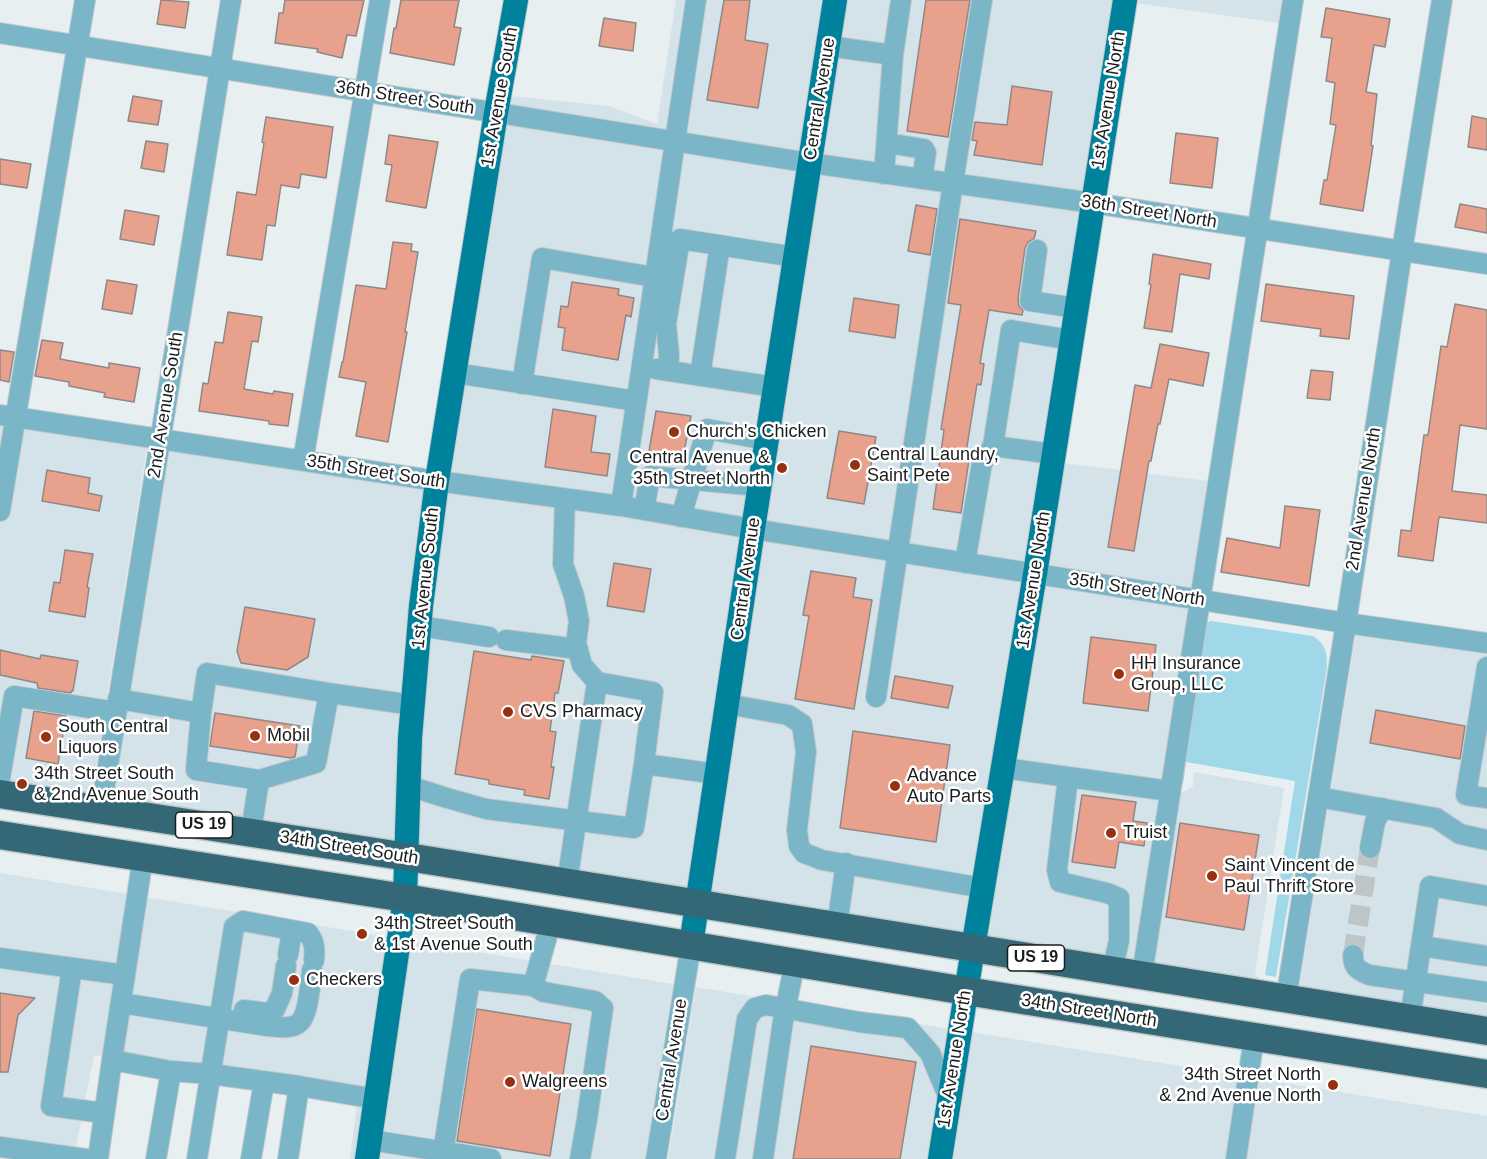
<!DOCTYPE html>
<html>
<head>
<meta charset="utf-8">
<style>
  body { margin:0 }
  canvas { display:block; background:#e7eff1 }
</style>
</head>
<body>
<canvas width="1487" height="1159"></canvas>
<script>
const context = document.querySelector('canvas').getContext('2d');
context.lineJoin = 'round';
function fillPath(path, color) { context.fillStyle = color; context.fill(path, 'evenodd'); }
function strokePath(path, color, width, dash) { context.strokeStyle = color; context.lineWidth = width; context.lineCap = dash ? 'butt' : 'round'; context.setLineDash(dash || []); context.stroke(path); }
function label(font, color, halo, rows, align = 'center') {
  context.font = font + ' Helvetica,sans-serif'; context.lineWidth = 5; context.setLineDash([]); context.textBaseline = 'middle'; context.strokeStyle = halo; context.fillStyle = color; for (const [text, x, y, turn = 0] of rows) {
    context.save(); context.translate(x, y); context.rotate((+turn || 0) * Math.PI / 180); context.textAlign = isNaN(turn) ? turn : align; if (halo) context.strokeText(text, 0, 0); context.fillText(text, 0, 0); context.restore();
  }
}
fillPath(new Path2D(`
  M 676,0 L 824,0 L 800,152 L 509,105 L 511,96 L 609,106 L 657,124 Z
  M 846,0 L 1113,0 L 1083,191 L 822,155 Z
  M 1136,0 L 1289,0 L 1286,24 L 1136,3 Z
  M 506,125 L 797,172 L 743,517 L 622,496 L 450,473 Z
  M 819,175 L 1080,211 L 1025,562 L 766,521 Z
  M 0,425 L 147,447 L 91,798 L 0,783 Z
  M 170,451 L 424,489 L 396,845 L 113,801 Z
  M 1064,463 L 1208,481 L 1202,590 L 1048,566 Z
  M 447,493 L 619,516 L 740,537 L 688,892 L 419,848 L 422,739 L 433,607 Z
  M 763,541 L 1022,582 L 963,936 L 711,896 Z
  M 1044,586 L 1213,612 L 1204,614 L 1176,791 L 1181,793 L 1193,786 L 1194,772 L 1284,788 L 1255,973 L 1263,984 L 985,939 Z
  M 1356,634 L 1487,653 L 1487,1019 L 1299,990 Z
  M 0,873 L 388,937 L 356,1159 L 350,1159 L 358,1095 L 94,1055 L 76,1148 L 0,1136 Z
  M 411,941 L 673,984 L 645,1159 L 379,1159 Z
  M 696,987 L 949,1029 L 929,1159 L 668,1159 Z
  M 971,1032 L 1487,1116 L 1487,1159 L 952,1159 Z`), '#d3e3e9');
fillPath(new Path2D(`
  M 1211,621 L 1313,636 C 1326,645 1327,652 1327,667 L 1276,977 L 1265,975 L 1295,781 L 1186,762 L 1183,784 L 1178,783 L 1204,624 Z`), '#a0d8ea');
const building = new Path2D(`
  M 161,0 L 189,2 L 185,28 L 157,24 Z
  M 285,0 L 364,0 L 356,36 L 347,35 L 342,58 L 317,52 L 318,49 L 275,43 L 279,13 L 283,13 Z
  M 401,0 L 459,0 L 454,27 L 461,28 L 454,65 L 390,53 L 394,28 L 396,28 Z
  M 724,0 L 750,0 L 745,40 L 768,44 L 758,108 L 707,100 Z
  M 926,0 L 970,0 L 948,137 L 907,131 Z
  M 1326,8 L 1390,19 L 1385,47 L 1374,45 L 1366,92 L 1377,94 L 1371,145 L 1373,146 L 1363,211 L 1320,204 L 1324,180 L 1327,180 L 1336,125 L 1330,124 L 1335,83 L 1326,81 L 1332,38 L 1321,37 Z
  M 604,18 L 636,23 L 633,51 L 599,46 Z
  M 1012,86 L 1052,92 L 1042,165 L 974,155 L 977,141 L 972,140 L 975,122 L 1007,125 Z
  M 133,96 L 162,101 L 158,125 L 128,121 Z
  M 1472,116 L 1487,119 L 1487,150 L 1468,147 Z
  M 266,117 L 333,127 L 326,178 L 301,174 L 299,188 L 281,185 L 275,226 L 267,225 L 262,260 L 227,255 L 237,192 L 256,195 L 264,143 L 262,142 Z
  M 1176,133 L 1218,138 L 1212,188 L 1170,183 Z
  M 389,135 L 438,142 L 426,208 L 386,201 L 392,165 L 385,164 Z
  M 146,141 L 168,144 L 164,172 L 141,168 Z
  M 0,159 L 31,164 L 27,188 L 0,184 Z
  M 1460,204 L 1487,209 L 1487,233 L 1455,227 Z
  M 916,205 L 937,209 L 930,255 L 908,251 Z
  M 125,210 L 159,216 L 154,245 L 120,239 Z
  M 960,219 L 1036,231 L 1034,239 L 1028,242 L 1025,248 L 1018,299 L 1019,306 L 1023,310 L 1022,315 L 989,310 L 980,363 L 984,364 L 981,385 L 977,384 L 965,459 L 969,460 L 961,513 L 933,509 L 944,430 L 941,429 L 961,305 L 948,303 Z
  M 393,242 L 412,244 L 411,251 L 418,252 L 405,332 L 407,332 L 388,442 L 356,436 L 366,382 L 339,377 L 342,362 L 343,362 L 356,285 L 386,289 Z
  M 1153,254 L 1211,264 L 1209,279 L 1180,274 L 1172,332 L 1144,328 L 1151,285 L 1149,284 Z
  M 107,280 L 137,285 L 132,314 L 102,309 Z
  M 572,282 L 619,289 L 618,295 L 634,298 L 631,317 L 626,315 L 618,360 L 562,350 L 565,328 L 558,327 L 561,306 L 568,307 Z
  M 1266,284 L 1354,296 L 1349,339 L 1320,336 L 1321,329 L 1261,321 Z
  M 854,298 L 899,305 L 895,338 L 849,331 Z
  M 1455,304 L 1487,310 L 1487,429 L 1460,425 L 1452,491 L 1487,495 L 1487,523 L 1439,517 L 1433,561 L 1398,556 L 1401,530 L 1411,531 L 1424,435 L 1428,435 L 1441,346 L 1447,347 Z
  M 228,312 L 262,317 L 258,342 L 252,341 L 244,389 L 273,394 L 274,391 L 293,394 L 288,426 L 269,424 L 269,421 L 199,411 L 203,383 L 208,384 L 215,342 L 223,343 Z
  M 42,340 L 63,343 L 60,359 L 109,368 L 109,363 L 140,368 L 134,402 L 104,397 L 105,393 L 69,386 L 69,382 L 35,376 Z
  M 1160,344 L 1209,353 L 1203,386 L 1169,379 L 1160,424 L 1158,424 L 1151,461 L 1149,461 L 1134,551 L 1108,547 L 1135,385 L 1151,388 Z
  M 0,350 L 14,352 L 9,382 L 0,380 Z
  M 1311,370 L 1333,372 L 1330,400 L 1307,398 Z
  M 553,409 L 596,416 L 591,452 L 610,454 L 607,476 L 545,467 Z
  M 656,411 L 691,416 L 683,457 L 649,451 Z
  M 839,431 L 876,437 L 864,504 L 827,498 Z
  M 47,470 L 90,478 L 88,493 L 102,496 L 99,511 L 42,501 Z
  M 1285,506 L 1320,510 L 1309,586 L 1221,572 L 1227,538 L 1280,548 Z
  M 65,550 L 93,554 L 87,587 L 89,588 L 85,617 L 49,611 L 54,582 L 60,583 Z
  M 614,563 L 651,569 L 644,612 L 607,606 Z
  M 811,571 L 856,578 L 853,597 L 872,600 L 854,709 L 795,699 L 809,616 L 803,615 Z
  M 245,607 L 315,619 L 308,657 L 287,670 L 241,663 L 237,651 Z
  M 1091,637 L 1156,645 L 1148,711 L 1083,703 Z
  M 0,650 L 40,659 L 41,655 L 78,661 L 73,691 L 71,691 L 71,693 L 38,688 L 37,683 L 0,675 Z
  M 474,651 L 531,660 L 532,656 L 564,661 L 558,693 L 555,693 L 550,731 L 556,732 L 551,767 L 554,767 L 549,799 L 524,795 L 525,790 L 489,784 L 489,780 L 455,774 Z
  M 895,676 L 953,686 L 948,708 L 891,698 Z
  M 1376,710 L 1465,726 L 1460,759 L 1370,743 Z
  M 34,711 L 66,716 L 58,764 L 26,758 Z
  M 215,713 L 300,726 L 295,757 L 291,758 L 210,746 Z
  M 853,731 L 950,745 L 936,842 L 840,828 Z
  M 1082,795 L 1136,802 L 1133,821 L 1147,823 L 1144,846 L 1119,842 L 1115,868 L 1072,862 Z
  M 1180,823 L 1259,835 L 1244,930 L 1166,917 Z
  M 0,993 L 35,998 L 18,1015 L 8,1072 L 0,1072 Z
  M 477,1009 L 571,1024 L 550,1156 L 457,1141 Z
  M 811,1046 L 916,1062 L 900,1159 L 793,1159 Z`);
fillPath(building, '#e7a18c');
strokePath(building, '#8f8886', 1.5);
strokePath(new Path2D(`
  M 1353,955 L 1370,848`), '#bec5c7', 20, [20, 10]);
const minor = new Path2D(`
  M 0,33 L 810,163 L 1093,203 L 1487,264
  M 828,46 L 893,55 L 884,174
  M 893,55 L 901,0
  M 887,143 L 924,149 L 926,153 L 922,179
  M 1037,250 L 1030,301 L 1076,308
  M 656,369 L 775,387
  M 668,371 L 669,355 L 666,324 L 680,239 L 795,257
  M 455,373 L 636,401
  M 700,376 L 720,245
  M 522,384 L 542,258 L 654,277
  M 0,415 L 437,481 L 621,506 L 753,529 L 1346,623 L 1487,643
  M 993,446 L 1054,454
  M 303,461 L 380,0
  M 565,499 L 563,564 L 574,596 L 579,621 L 576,643 L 582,665 L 597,682 L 653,692 L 644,764 L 717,774
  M 621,506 L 696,0
  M 644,510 L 650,476 L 759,486
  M 0,511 L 85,0
  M 681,517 L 707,429 L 767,440
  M 965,563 L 982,463 L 993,446 L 1011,330 L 1071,340
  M 420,626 L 489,637
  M 506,640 L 578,649
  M 1487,667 L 1466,795 L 1487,798
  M 876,697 L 953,183 L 982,0
  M 118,699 L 201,713 L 207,673 L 329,693 L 413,705
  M 727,704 L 788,715 L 802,724 L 806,752 L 797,830 L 799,846 L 804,853 L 822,860 L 983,888
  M 201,713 L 196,770 L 259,780
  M 1003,768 L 1170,791
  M 1068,777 L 1057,870 L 1060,882 L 1107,893 L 1119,898 L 1119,941 L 1112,970
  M 0,778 L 14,696 L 116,712
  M 409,786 L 447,798 L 486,809 L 634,828 L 644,764
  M 1318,797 L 1436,818 L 1460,834 L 1487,840
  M 101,809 L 231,0
  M 251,832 L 259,780 L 316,763 L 329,693
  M 1370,848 L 1375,822 L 1382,808
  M 143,857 L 112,1060 L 171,1071 L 211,1074 L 299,1086 L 376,1099
  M 567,883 L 597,682
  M 837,926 L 846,863
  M 1421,946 L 1487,956
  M 288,955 L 292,930
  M 1353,955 C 1353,968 1358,970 1369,975 L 1487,992
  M 0,958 L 125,975
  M 72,968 L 51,1106 L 104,1113
  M 1142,975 L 1293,0
  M 533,986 L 551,922
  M 1286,999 L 1346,623 L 1402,251 L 1442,0
  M 121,1003 L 267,1026 C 277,1027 292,1030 300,1022 C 309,1013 310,983 312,970
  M 244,1010 L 267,1013 L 275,1009 L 282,993 L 286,966
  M 1410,1019 L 1430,886 L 1487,896
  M 370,1140 L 491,1159
  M 0,1147 L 86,1159
  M 98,1159 L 112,1060
  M 156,1159 L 171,1071
  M 197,1159 L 234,927 L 243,921 L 308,933 C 315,942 315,949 314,960
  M 251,1159 L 264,1082
  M 288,1159 L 299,1086
  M 442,1159 L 470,979 L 533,986 L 544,992 L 595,1001 L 603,1008 L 587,1119 L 580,1159
  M 656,1159 L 691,945
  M 725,1159 L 747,1019 L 755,1008 L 766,1005 L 859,1022 L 908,1028 L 930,1053 L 949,1098
  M 763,1159 L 783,1021 L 795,962
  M 1236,1159 L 1254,1038`);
const major = new Path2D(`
  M 691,945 L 753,529 L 835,0
  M 367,1159 L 405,898 L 410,738 L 421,606 L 437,481 L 496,113 L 516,0
  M 940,1159 L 973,948 L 1035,574 L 1125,0`);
const highway = new Path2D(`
  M 0,794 L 408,857 L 1487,1031
  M 0,835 L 405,898 L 966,991 L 1487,1074`);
strokePath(minor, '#c2c9cb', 22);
strokePath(major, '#c2c9cb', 26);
strokePath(highway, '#c2c9cb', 31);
strokePath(minor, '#7ab5c8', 20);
strokePath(major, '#00819c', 24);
strokePath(highway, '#356877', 28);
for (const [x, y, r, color] of [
  [674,432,6,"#97300e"],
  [855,465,6,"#97300e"],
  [782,468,6,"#97300e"],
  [1119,674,6,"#97300e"],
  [508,712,6,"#97300e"],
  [255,736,6,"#97300e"],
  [46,737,6,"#97300e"],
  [22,784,6,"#97300e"],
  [895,786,6,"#97300e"],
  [1111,833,6,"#97300e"],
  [1212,876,6,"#97300e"],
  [362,934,6,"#97300e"],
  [294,980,6,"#97300e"],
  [510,1082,6,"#97300e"],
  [1333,1085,6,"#97300e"]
]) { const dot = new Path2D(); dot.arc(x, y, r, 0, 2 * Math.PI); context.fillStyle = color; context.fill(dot); strokePath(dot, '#fff', 2); }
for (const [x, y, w] of [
  [204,825,57],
  [1036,958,57]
]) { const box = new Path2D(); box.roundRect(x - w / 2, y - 13, w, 26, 4.5); context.fillStyle = '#fff'; context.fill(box); strokePath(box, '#1a1d1e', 1.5); }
label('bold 16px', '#1a1d1e', null, [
  ["US 19",204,825],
  ["US 19",1036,958]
]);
label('18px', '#1a1d1e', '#fff', [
  ["1st Avenue South",500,97,-80],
  ["36th Street South",405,98,9],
  ["Central Avenue",820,99,-81],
  ["1st Avenue North",1109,100,-81],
  ["36th Street North",1149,212,9],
  ["2nd Avenue South",166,405,-81],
  ["35th Street South",376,472,9],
  ["2nd Avenue North",1364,499,-81],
  ["1st Avenue South",426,578,-84],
  ["Central Avenue",746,579,-82],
  ["1st Avenue North",1034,580,-81],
  ["35th Street North",1137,590,9],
  ["34th Street South",349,848,9],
  ["34th Street North",1089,1011,9],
  ["1st Avenue North",955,1059,-81],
  ["Central Avenue",672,1060,-81]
]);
label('18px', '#1a1d1e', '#fff', [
  ["Church's Chicken",686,432],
  ["Central Laundry,",867,455],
  ["Saint Pete",867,476],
  ["Central Avenue &",770,458,"right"],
  ["35th Street North",770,479,"right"],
  ["HH Insurance",1131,664],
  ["Group, LLC",1131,685],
  ["CVS Pharmacy",520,712],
  ["South Central",58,727],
  ["Liquors",58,748],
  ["Mobil",267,736],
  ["34th Street South",34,774],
  ["& 2nd Avenue South",34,795],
  ["Advance",907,776],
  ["Auto Parts",907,797],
  ["Truist",1123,833],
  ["Saint Vincent de",1224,866],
  ["Paul Thrift Store",1224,887],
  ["34th Street South",374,924],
  ["& 1st Avenue South",374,945],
  ["Checkers",306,980],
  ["34th Street North",1321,1075,"right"],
  ["& 2nd Avenue North",1321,1096,"right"],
  ["Walgreens",522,1082]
], 'left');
</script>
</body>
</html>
